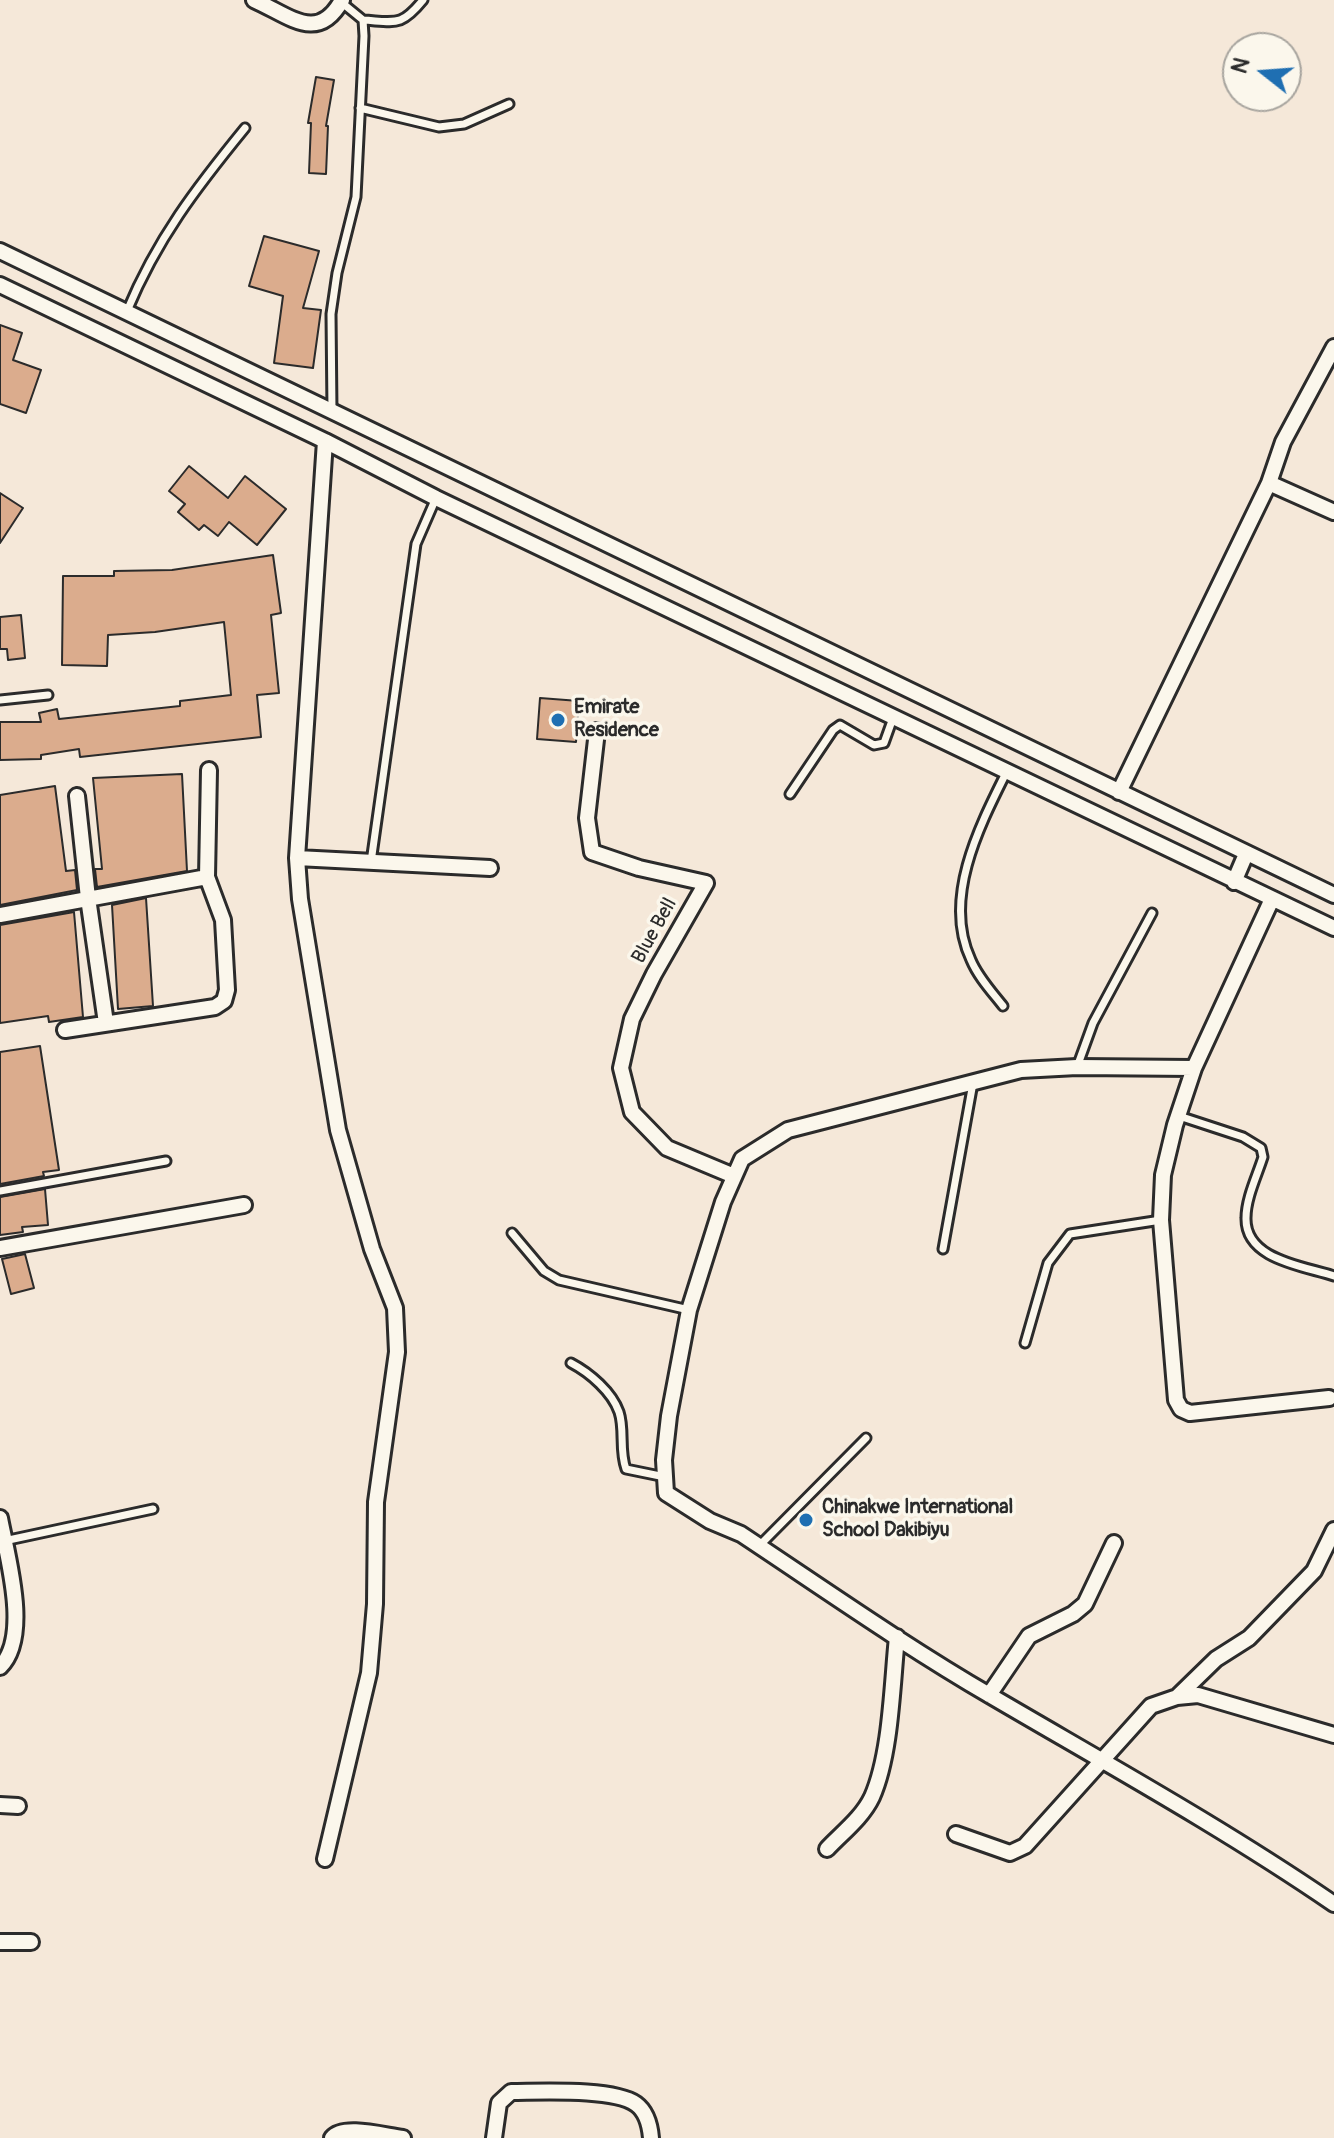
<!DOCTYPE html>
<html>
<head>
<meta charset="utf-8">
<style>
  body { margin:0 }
  #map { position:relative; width:1334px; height:2138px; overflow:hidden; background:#f5e8d9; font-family:Pangolin,sans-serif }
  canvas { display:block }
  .north { position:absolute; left:1222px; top:32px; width:80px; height:80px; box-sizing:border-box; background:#fbf7ec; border:2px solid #a8a59f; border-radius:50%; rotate:287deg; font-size:22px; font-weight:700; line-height:32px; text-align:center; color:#2b2b2b }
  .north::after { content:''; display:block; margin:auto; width:28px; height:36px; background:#1f6fb2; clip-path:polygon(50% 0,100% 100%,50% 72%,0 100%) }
</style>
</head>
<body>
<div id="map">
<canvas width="1334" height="2138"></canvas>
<div class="north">N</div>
</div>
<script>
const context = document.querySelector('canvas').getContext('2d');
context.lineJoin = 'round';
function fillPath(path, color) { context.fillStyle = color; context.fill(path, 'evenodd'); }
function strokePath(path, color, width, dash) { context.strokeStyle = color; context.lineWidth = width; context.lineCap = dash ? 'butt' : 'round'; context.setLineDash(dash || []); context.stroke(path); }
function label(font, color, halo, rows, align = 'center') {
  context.font = font + ' Pangolin,sans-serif'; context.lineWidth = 7; context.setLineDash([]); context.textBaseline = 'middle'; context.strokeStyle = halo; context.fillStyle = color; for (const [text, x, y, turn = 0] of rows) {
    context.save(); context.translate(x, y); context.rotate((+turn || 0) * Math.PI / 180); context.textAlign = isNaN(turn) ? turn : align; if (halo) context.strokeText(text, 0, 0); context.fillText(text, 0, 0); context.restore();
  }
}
const building = new Path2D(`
  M 316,77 L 334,80 L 326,126 L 328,126 L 326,174 L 309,173 L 311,123 L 308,123 Z
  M 264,236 L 319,251 L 303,308 L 321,310 L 313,368 L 274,363 L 283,296 L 249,286 Z
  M 0,325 L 22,333 L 13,360 L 41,370 L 26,413 L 0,404 Z
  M 189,466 L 228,498 L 245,476 L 286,509 L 257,545 L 229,522 L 218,536 L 204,525 L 199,530 L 178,512 L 185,504 L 169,491 Z
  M 0,493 L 23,508 L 0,543 Z
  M 273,555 L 281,613 L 271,615 L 279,693 L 257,695 L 261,737 L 80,757 L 79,749 L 41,755 L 41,759 L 0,760 L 0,722 L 41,722 L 39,713 L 57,709 L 59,719 L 180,706 L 180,701 L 231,695 L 224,622 L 155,632 L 108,635 L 107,666 L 62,665 L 63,576 L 114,576 L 114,571 L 172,570 Z
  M 21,615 L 25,658 L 8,660 L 7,649 L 0,649 L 0,617 Z
  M 540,698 L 579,701 L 576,742 L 537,739 Z
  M 182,774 L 187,871 L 97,887 L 95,869 L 102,869 L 93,778 Z
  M 55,786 L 66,871 L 75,870 L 77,890 L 0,905 L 0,795 Z
  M 146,898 L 153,1006 L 118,1009 L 112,905 Z
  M 74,912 L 83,1017 L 49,1022 L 48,1016 L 0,1023 L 0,925 Z
  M 40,1046 L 59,1170 L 43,1172 L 44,1176 L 0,1184 L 0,1052 Z
  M 45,1189 L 48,1225 L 22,1227 L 23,1232 L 0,1235 L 0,1197 Z
  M 25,1254 L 34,1288 L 11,1294 L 2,1259 Z`);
fillPath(building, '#dbac8d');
strokePath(building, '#2b2b2b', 2);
const service = new Path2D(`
  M 363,20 C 396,22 401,27 423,0
  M 360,108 L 439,127 L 464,124 L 509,104
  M 127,311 C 157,239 196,188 245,128
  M 332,411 L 331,314 L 337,273 L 356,197 L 364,36 L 363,20 L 341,2
  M 0,700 L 48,695
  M 790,794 L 833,730 L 840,725 L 874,745 L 884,743 L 893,718
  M 371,862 L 416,544 L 436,498
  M 1003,1006 C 992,992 978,977 971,960 C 942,899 979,827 1007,771
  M 1077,1067 L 1093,1023 L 1152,913
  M 1179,1116 L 1243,1137 L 1261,1148 L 1263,1157 C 1257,1176 1246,1198 1246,1218 C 1245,1260 1304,1266 1334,1276
  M 0,1191 L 166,1161
  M 512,1233 L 544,1271 L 559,1280 L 689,1310
  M 943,1249 L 973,1083
  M 1025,1343 L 1048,1263 L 1070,1234 L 1161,1220
  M 571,1363 C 590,1373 612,1392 619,1412 C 625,1430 619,1450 626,1469 L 665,1477
  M 4,1541 L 153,1509
  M 759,1546 L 866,1438`);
const minor = new Path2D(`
  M 254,0 C 290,16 318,44 342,0
  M 0,251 L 1334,895
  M 0,285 L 325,441 L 436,498 L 1334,928
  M 325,441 L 297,858 L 300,899 L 338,1130 L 372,1249 L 395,1308 L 397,1352 L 376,1502 L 375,1604 L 369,1673 L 325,1859
  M 1269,483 L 1283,442 L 1334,347
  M 597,731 L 587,818 L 592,852 L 639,868 L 706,883 L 654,974 L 632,1019 L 621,1068 L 632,1112 L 667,1148 L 734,1176
  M 1119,792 L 1269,483 L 1334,512
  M 77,796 L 88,898 L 106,1023
  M 297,858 L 490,868
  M 1234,882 L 1246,854
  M 1272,899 L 1194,1068 L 1175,1125 L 1163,1175 L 1161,1220 L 1176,1400 L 1181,1409 L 1190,1413 L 1329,1398
  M 0,915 L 207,877 L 209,770
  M 65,1030 L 215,1007 L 224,1001 L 227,990 L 223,920 L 207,877
  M 1194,1068 L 1077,1067 L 1021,1070 L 788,1130 L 742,1159 L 723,1202 L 689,1310 L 669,1416 L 664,1460 L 666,1493 L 710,1521 L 741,1534 C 824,1589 905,1646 991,1696 C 1107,1764 1223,1828 1334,1904
  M 0,1248 L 244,1205
  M 0,1518 C 7,1556 31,1637 0,1667
  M 989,1695 L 1029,1636 L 1073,1614 L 1085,1604 L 1114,1543
  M 1177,1697 L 1216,1659 L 1249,1638 L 1314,1571 L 1334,1530
  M 0,1805 L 18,1806
  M 956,1834 L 1010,1853 L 1025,1846 L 1151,1706 L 1177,1697 L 1198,1695 L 1334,1735
  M 827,1849 C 842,1833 862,1818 872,1797 C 891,1754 892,1685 897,1637
  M 0,1942 L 31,1942
  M 332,2138 C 343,2124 385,2136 403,2138
  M 494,2138 L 499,2103 L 511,2092 C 541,2092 613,2088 636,2104 C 647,2112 650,2126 651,2138`);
strokePath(service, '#2b2b2b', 13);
strokePath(minor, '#2b2b2b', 20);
strokePath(service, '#fbf7ec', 7);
strokePath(minor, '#fbf7ec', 14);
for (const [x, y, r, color] of [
  [558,720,8,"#1f6fb2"],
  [806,1520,8,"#1f6fb2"]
]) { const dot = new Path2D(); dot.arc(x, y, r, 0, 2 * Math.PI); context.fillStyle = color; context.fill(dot); strokePath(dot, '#fbf7ec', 3); }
label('bold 20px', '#2b2b2b', '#fbf7ec', [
  ["Emirate",574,708],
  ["Residence",574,731],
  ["Chinakwe International",822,1508],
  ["School Dakibiyu",822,1531]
], 'left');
label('20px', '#2b2b2b', '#fbf7ec', [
  ["Blue Bell",655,931,-61]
]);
</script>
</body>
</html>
